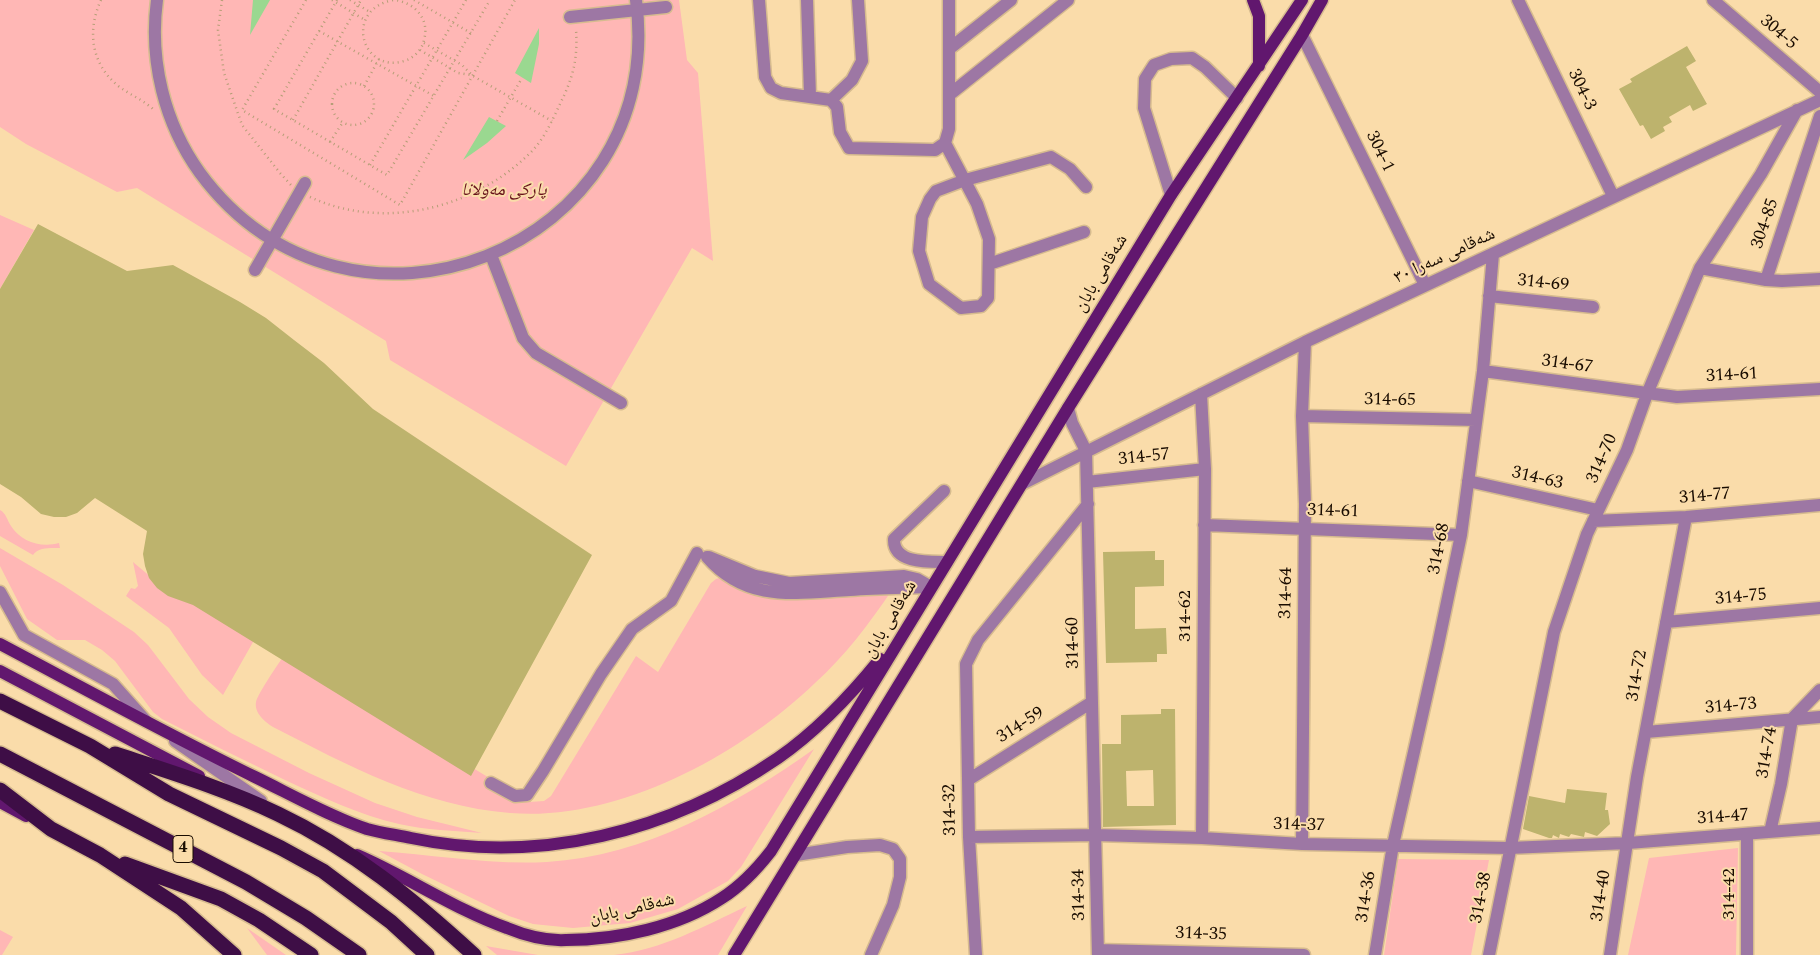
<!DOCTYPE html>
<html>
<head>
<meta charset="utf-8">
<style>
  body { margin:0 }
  canvas { display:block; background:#fadcaa }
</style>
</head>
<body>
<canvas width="1820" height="955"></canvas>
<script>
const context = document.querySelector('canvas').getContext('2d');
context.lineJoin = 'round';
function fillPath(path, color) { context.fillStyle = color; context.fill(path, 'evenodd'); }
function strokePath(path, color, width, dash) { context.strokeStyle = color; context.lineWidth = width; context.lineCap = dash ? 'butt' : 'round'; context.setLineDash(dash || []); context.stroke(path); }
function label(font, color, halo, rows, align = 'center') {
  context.font = font + ' Spectral,"Noto Naskh Arabic",serif'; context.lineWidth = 4; context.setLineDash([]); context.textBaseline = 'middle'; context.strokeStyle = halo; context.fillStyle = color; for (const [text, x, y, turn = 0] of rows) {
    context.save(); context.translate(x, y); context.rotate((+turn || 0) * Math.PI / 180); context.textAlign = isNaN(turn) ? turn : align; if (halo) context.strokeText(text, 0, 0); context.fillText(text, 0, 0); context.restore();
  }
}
fillPath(new Path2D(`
  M 0,0 L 679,0 L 687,60 L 698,73 L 713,261 L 692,248 L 566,466 L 390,360 L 386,341 L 137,188 L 117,192 L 26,144 L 0,127 Z
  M 0,215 L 34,230 L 0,289 Z
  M 0,510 C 6,513 7,520 11,526 C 21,542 41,548 59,543 L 60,548 C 51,548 38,547 33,555 L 0,536 Z
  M 0,548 L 63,585 L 134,632 L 148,645 L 189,699 L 208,717 L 231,733 L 309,773 L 375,803 L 417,817 L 482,833 C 454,831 426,830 399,824 C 359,815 322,797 285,780 C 244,760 203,740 162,719 L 153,712 L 115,661 L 102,650 L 85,640 L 57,640 L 27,619 L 0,566 Z
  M 133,562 L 171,594 L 257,635 L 223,695 L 202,675 L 169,628 L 126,596 L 131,588 L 135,589 L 138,586 Z
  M 722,577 L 892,590 C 869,624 845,656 815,683 C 739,756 617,822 510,813 C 423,806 349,766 273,727 C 265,722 254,713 256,702 C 258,693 279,663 285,654 L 529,802 L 544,801 L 551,796 L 636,656 L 658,672 L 711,583 L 716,579 Z
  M 814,749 L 741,867 L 728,881 L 678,909 L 630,923 L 573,928 L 533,924 L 509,916 L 422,874 L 379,851 C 435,855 491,865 547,862 C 645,856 735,805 814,749 Z
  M 1738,848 L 1736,955 L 1628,955 L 1649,858 Z
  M 1398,859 L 1489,860 L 1471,955 L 1384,955 Z
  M 747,906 L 718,955 L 614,955 C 662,950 704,926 747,906 Z
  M 247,928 L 286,955 L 267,955 Z
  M 0,930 L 13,937 L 2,955 L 0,955 Z
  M 486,946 L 538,955 L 497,955 Z`), '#ffb7b5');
fillPath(new Path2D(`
  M 253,0 L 270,0 L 250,35 Z
  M 539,28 L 539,44 L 531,83 L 515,73 Z
  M 489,117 L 506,126 L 487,143 L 463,160 Z`), '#9ad890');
fillPath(new Path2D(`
  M 1687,46 L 1696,61 L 1686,67 L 1707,104 L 1693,111 L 1690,105 L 1669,117 L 1672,122 L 1663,127 L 1665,131 L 1651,139 L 1643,125 L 1640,126 L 1619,89 L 1632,82 L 1630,79 Z
  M 38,224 L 127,271 L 173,265 L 240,302 L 266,318 L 294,340 L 324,363 L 373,409 L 592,555 L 471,776 L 193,605 L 168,596 L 157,588 L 149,578 L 145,566 L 143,554 L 147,531 L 95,498 L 77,513 L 66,517 L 54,517 L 41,514 L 21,497 L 0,484 L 0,289 Z
  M 1155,551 L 1155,560 L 1164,560 L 1164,586 L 1135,587 L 1135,629 L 1166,628 L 1167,654 L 1157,654 L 1157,662 L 1106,663 L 1103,552 Z
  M 1161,709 L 1175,709 L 1176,825 L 1103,827 L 1102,744 L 1121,744 L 1121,715 L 1161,714 ZM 1153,770 L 1154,806 L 1127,806 L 1126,771 Z
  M 1567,789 L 1607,793 L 1605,810 L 1608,810 L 1610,824 L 1597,836 L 1585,832 L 1584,837 L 1571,834 L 1569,837 L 1560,834 L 1559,838 L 1553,835 L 1552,838 L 1549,838 L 1523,829 L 1529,796 L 1565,803 Z`), '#bdb36d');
const minor = new Path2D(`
  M 157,0 C 149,60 164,123 200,173 C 349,375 669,250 636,0
  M 759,0 L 765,77 L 771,88 L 781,93 L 831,100 L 837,107 L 840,132 L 849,148 L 935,150 L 945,143 L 949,129 L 949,0
  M 807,0 L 810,96
  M 1518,0 L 1613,196
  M 1713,0 L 1820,92
  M 570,17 L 666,7
  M 1302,35 L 1425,285
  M 949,49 L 1011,0
  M 949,95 L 1068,0
  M 831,100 L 852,80 L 862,61 L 858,0
  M 945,143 L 977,204 L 989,239 L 988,298 L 981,306 L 961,308 L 929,284 L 919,251 L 922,217 L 930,199 L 936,191 L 965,180 L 1051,157 L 1070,169 L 1086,187
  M 1171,195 L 1144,108 L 1145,79 L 1154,65 L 1171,59 L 1192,58 L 1205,67 L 1237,98
  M 491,255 L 523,338 L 536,353 L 621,403
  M 989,264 L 1084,232
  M 1700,268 L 1766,280 L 1820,116
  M 255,270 L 305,183
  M 1766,280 L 1782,281 L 1820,279
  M 1489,296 L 1593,307
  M 1483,371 L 1677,397 L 1820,389
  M 1201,394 L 1205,469 L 1202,838
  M 1068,408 L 1072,423 L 1086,451
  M 1302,416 L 1476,420
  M 1086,451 L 1098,955
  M 1468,481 L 1598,510
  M 1087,482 L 1205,469
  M 1024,483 L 1305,342 L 1820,100
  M 944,491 L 894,539 C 893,564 929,562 947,562
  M 1593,521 L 1686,517 L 1820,505
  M 1204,525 L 1461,535
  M 707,557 C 747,603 795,593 850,590 C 877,588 904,588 931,587
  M 709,557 L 755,576 L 789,583 L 904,576 L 917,579 L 931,587
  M 0,592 L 24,635 L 113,684 L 146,721
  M 1666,622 L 1820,608
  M 1646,732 L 1820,717
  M 175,741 L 261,801
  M 968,780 L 1092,702
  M 491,783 L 515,796 L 527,795 L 543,771 L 601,674 L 632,629 L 671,601 L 697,553
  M 1770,832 L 1781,784 L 1792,719 L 1820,690
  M 1747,834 L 1747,955
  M 969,837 L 1096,835 L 1202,838 L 1302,844 L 1509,848 L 1628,843 L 1820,828
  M 1302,844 L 1305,504 L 1302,416 L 1305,342
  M 796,855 L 847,847 L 880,845 L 893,849 L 900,859 L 900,877 L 893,905 L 871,955
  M 1098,950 L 1304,955
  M 976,955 L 969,837 L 966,664 L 978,640 L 1088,504
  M 1375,955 L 1393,845 L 1438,645 L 1461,535 L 1483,371 L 1493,254
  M 1489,955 L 1554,632 L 1587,534 L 1627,450 L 1647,394 L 1700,268 L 1761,174 L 1797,110
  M 1610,955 L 1637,777 L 1686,517`);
const major = new Path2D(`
  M 1253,0 L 1259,16 L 1259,66
  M 0,644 C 85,689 169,735 255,777 C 292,795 329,816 367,829 C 381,833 397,835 411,838 C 539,865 670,832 778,758 C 817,731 850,696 880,659
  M 0,671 L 199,776
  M 0,802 L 26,816
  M 357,855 C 408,877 454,909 507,928 C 524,935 547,941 566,940 C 618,940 678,927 722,898 C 741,886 757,869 771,851 L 1171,195 L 1302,0
  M 734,955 L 1068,408 L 1302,35 L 1322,0`);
const highway = new Path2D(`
  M 0,701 L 90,746 L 169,794 L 281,848 L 323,871 L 391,922 L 427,955
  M 0,754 L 246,882 L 306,918 L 359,955
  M 115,754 C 170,772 226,789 278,814 C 352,849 414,900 474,955
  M 0,790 L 51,829 L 100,855 L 181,908 L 234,955
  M 125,864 L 221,899 L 259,920 L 311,955`);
strokePath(minor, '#d6bb8f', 15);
strokePath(major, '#d6bb8f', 15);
strokePath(highway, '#d6bb8f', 18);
strokePath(new Path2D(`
  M 101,0 C 87,30 91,63 117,85 C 128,94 142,99 153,109
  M 222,0 L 218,30 L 224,73 L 242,125 L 280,173 L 291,185
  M 306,0 L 242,110 L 400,205 L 515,0
  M 332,0 L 365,20
  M 337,0 L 274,109 L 387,175 L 490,0
  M 350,0 L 370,12
  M 393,0 C 343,10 362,74 404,61 C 414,58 422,50 424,40 C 430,19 415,3 395,0
  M 414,0 L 471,33
  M 319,31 L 434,96
  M 424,43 L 462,65 L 473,76 L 552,121
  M 420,50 L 458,73 L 471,75
  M332 104a21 21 0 1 1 42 0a21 21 0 1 1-42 0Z
  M 364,86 L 379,59
  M 293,120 L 361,0
  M 497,121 L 522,78
  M 330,142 L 343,122
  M 370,165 L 466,0
  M 310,197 C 383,231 473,209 529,154 C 543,141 551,123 559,106 C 573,78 578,60 576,29`), '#b69e77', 2.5, [1, 4]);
strokePath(minor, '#9d77a4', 12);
strokePath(major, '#61176e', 12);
strokePath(highway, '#3e0e46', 15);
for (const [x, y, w] of [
  [183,849,20]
]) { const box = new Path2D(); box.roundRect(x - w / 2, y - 13.5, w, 27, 4); context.fillStyle = '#fadcaa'; context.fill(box); strokePath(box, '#190c00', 1); }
label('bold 16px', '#190c00', null, [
  ["4",183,849]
]);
label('18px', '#190c00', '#fadcaa', [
  ["304-5",1778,33,41],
  ["304-3",1581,90,64],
  ["304-1",1379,152,64],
  ["304-85",1766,224,-71],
  ["شەقامی سەرا ٣٠",1445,257,-25],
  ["شەقامی بابان",1102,274,-59],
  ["314-69",1543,284,6],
  ["314-67",1567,365,8],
  ["314-61",1732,376,-3],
  ["314-65",1390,401,1],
  ["314-57",1144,458,-6],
  ["314-70",1603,459,-66],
  ["314-63",1537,479,13],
  ["314-77",1705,497,-5],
  ["314-61",1333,512,2],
  ["314-68",1440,549,-79],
  ["314-64",1287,593,-89],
  ["314-75",1741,598,-5],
  ["314-62",1186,616,-90],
  ["شەقامی بابان",891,620,-59],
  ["314-60",1074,643,-91],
  ["314-72",1638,676,-80],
  ["314-73",1731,707,-5],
  ["314-59",1021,726,-32],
  ["314-74",1768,753,-80],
  ["314-32",951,810,-91],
  ["314-47",1723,818,-4],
  ["314-37",1299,826,2],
  ["314-42",1730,894,-90],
  ["314-34",1080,895,-91],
  ["314-40",1602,896,-81],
  ["314-36",1367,897,-81],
  ["314-38",1482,898,-79],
  ["شەقامی بابان",632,910,-13],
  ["314-35",1201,935,2]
]);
label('italic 18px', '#66111a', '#fadcaa', [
  ["پارکی مەولانا",504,191]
]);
</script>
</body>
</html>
